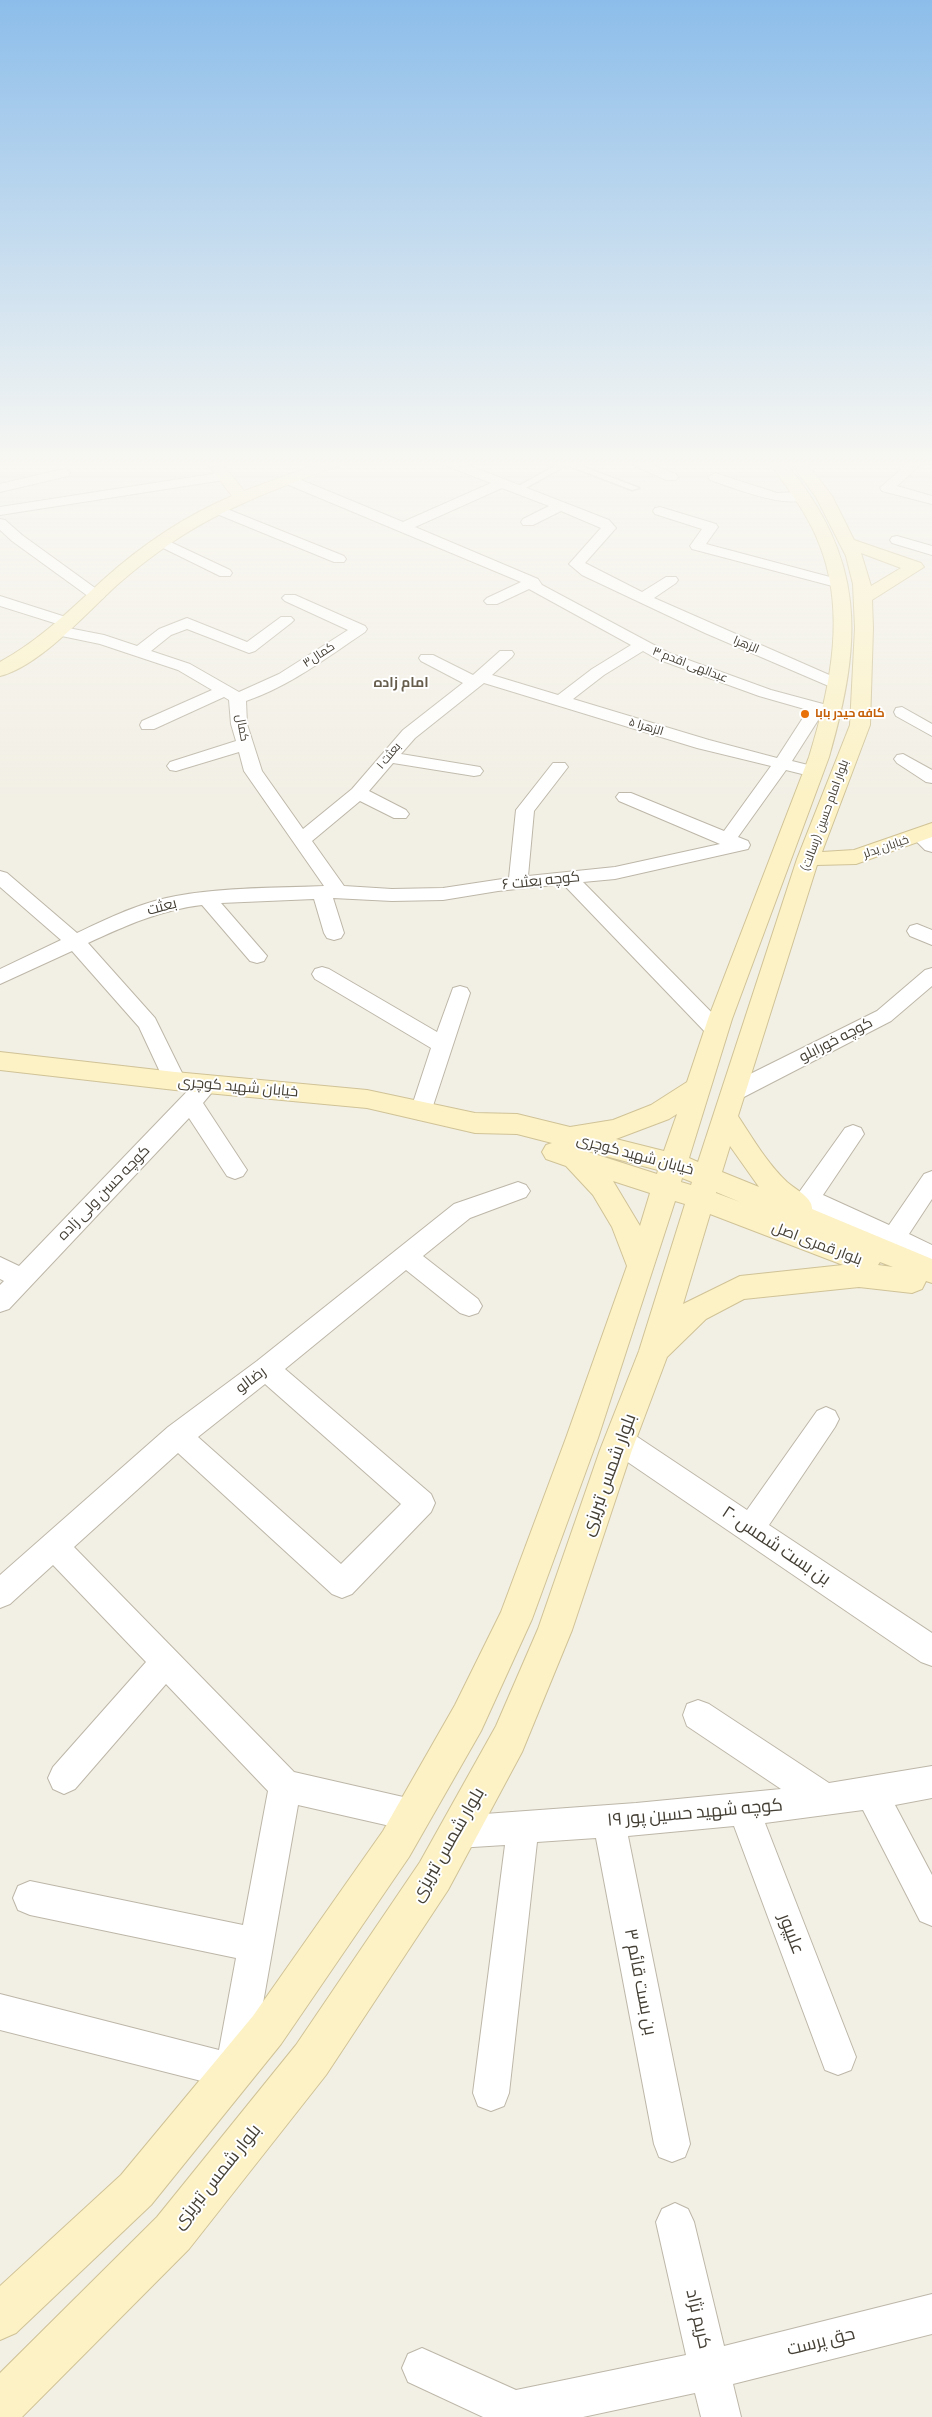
<!DOCTYPE html>
<html>
<head>
<meta charset="utf-8">
<style>
  body { margin:0 }
  canvas { display:block; background:#f2efe5 }
</style>
</head>
<body>
<canvas width="932" height="2417"></canvas>
<script>
const context = document.querySelector('canvas').getContext('2d');
context.lineJoin = 'round';
function strokePath(path, color, width, dash) { context.strokeStyle = color; context.lineWidth = width; context.lineCap = dash ? 'butt' : 'round'; context.setLineDash(dash || []); context.stroke(path); }
function fillPath(path, color) { context.fillStyle = color; context.fill(path, 'evenodd'); }
function label(font, color, halo, rows, align = 'center') {
  context.font = font + ' Manrope,Cairo,sans-serif'; context.lineWidth = 4; context.setLineDash([]); context.textBaseline = 'middle'; context.strokeStyle = halo; context.fillStyle = color; for (const [text, x, y, turn = 0] of rows) {
    context.save(); context.translate(x, y); context.rotate((+turn || 0) * Math.PI / 180); context.textAlign = isNaN(turn) ? turn : align; if (halo) context.strokeText(text, 0, 0); context.fillText(text, 0, 0); context.restore();
  }
}
const lane = new Path2D(`
  M 562,462 L 571,462 L 639,488 L 632,490 L 567,465 L 520,491 L 513,489 Z`);
const street = new Path2D(`
  M 443,462 L 460,462 L 609,520 L 616,528 L 585,563 L 642,592 L 666,577 L 676,577 L 678,580 L 676,583 L 654,598 L 843,681 L 845,684 L 837,689 L 831,687 L 705,633 L 582,575 L 569,564 L 601,528 L 561,511 L 533,525 L 523,525 L 521,522 L 523,519 L 549,506 L 502,488 L 415,527 L 538,579 L 542,585 L 669,653 L 771,690 L 838,708 L 840,712 L 838,716 L 832,717 L 822,714 L 792,761 L 820,768 L 823,772 L 820,776 L 814,777 L 786,770 L 738,837 L 748,841 L 750,845 L 748,849 L 615,879 L 583,882 L 724,1025 L 727,1030 L 724,1035 L 716,1037 L 708,1035 L 563,884 L 498,891 L 443,900 L 392,901 L 333,898 L 344,933 L 341,938 L 334,940 L 327,938 L 324,933 L 314,899 L 221,903 L 267,956 L 264,961 L 257,963 L 250,961 L 202,905 C 160,910 125,926 88,943 L 155,1018 L 186,1081 L 183,1087 L 175,1089 L 167,1087 L 139,1027 L 72,951 L 0,984 L 0,969 L 61,940 L 0,887 L 0,871 L 7,873 L 77,933 C 109,918 141,902 176,896 C 225,887 275,888 324,886 L 244,771 L 239,752 L 176,771 L 170,770 L 167,766 L 170,762 L 236,741 L 231,724 L 229,700 L 224,697 L 154,729 L 142,729 L 140,725 L 142,721 L 212,690 L 178,670 L 100,644 L 52,634 L 50,631 L 52,628 L 58,626 L 104,635 L 137,646 L 159,629 L 187,618 L 247,642 L 281,617 L 291,617 L 294,620 L 291,623 L 255,651 L 249,653 L 187,629 L 171,635 L 151,651 L 190,664 L 239,692 L 279,674 L 348,630 L 285,601 L 282,598 L 285,595 L 295,595 L 365,626 L 367,629 L 365,632 C 326,658 290,686 246,701 L 247,724 L 262,771 L 303,829 L 352,789 L 403,730 L 463,683 L 421,661 L 419,658 L 421,655 L 433,655 L 473,675 L 500,651 L 512,651 L 514,654 L 512,657 L 492,675 L 558,695 L 592,669 L 631,645 L 529,589 L 497,604 L 487,604 L 484,601 L 487,598 L 521,582 L 284,483 L 282,480 L 289,476 L 294,477 L 403,522 L 491,483 L 444,465 ZM 643,651 L 657,659 L 759,696 L 808,710 L 777,758 L 709,740 L 573,699 L 604,675 ZM 484,683 L 697,748 L 771,766 L 724,831 L 631,793 L 619,793 L 616,797 L 619,801 L 720,844 L 615,867 L 528,876 L 534,811 L 568,767 L 565,763 L 553,763 L 516,810 L 509,878 L 443,888 L 392,889 L 344,886 L 312,841 L 360,801 L 394,818 L 406,818 L 409,814 L 406,810 L 369,791 L 393,763 L 474,776 L 480,775 L 483,771 L 480,767 L 401,754 L 415,738 Z
  M 627,462 L 645,462 L 676,474 L 678,477 L 676,480 L 666,480 Z
  M 909,462 L 923,462 L 897,486 L 932,496 L 932,504 L 882,491 L 880,488 Z
  M 63,469 L 68,470 L 70,473 L 68,476 L 0,492 L 0,484 Z
  M 225,472 L 232,476 L 230,479 L 0,515 L 0,507 Z
  M 715,473 L 777,493 L 801,492 L 808,496 C 794,513 729,486 710,480 L 708,477 Z
  M 217,505 L 344,556 L 346,559 L 344,562 L 334,562 L 212,512 L 210,509 Z
  M 660,507 L 716,524 L 718,527 L 706,544 L 845,581 L 847,584 L 840,588 L 692,549 L 690,546 L 702,529 L 655,514 L 653,511 L 655,508 Z
  M 0,519 L 5,520 L 22,535 L 102,593 L 105,596 L 102,599 L 92,599 L 12,541 L 0,530 Z
  M 897,536 L 932,546 L 932,555 L 892,543 L 890,540 L 892,537 Z
  M 162,538 L 230,570 L 232,573 L 230,576 L 220,576 L 157,545 L 155,542 Z
  M 0,596 L 72,619 L 75,622 L 67,627 L 0,606 Z
  M 902,707 L 932,724 L 932,736 L 896,716 L 894,712 L 896,708 Z
  M 903,754 L 932,770 L 932,783 L 926,782 L 897,763 L 894,759 L 897,755 Z
  M 919,829 L 932,836 L 932,852 L 925,850 L 910,835 L 912,831 Z
  M 917,924 L 932,930 L 932,945 L 910,936 L 907,931 L 910,926 Z
  M 322,967 L 329,969 L 437,1032 L 453,988 L 460,986 L 467,988 L 470,993 L 429,1118 L 421,1120 L 413,1118 L 410,1112 L 431,1048 L 315,979 L 312,974 L 315,969 Z
  M 932,968 L 932,986 L 891,1021 L 740,1099 L 732,1101 L 724,1099 L 721,1093 L 724,1087 L 877,1011 L 925,970 Z
  M 208,1076 L 216,1078 L 219,1084 L 203,1103 L 243,1164 L 247,1170 L 243,1176 L 235,1179 L 227,1176 L 189,1118 L 9,1309 L 0,1312 L 0,1285 L 4,1281 L 0,1279 L 0,1257 L 19,1266 L 200,1078 Z
  M 853,1125 L 861,1128 L 864,1134 L 823,1195 L 889,1225 L 924,1174 L 932,1171 L 932,1199 L 909,1234 L 932,1245 L 932,1266 L 800,1205 L 796,1198 L 800,1191 L 845,1128 Z
  M 518,1182 L 526,1185 L 530,1191 L 526,1197 L 470,1218 L 423,1256 L 478,1299 L 482,1306 L 478,1313 L 469,1316 L 460,1313 L 406,1270 L 285,1369 L 431,1494 L 435,1503 L 431,1512 L 352,1594 L 342,1598 L 332,1594 L 178,1453 L 74,1547 L 294,1772 L 412,1799 L 423,1804 L 428,1815 L 423,1826 L 412,1831 L 298,1805 L 251,2071 L 246,2084 L 233,2089 L 0,2030 L 0,1994 L 219,2050 L 236,1958 L 30,1915 L 18,1910 L 13,1898 L 18,1886 L 30,1881 L 243,1925 L 268,1791 L 166,1684 L 75,1789 L 64,1794 L 53,1789 L 48,1778 L 53,1767 L 146,1662 L 53,1565 L 10,1604 L 0,1608 L 0,1575 L 168,1427 L 257,1361 L 454,1204 ZM 265,1384 L 401,1504 L 341,1564 L 198,1437 Z
  M 826,1407 L 835,1411 L 839,1419 L 835,1427 L 769,1525 L 932,1633 L 932,1666 L 921,1662 L 610,1450 L 606,1441 L 610,1432 L 620,1429 L 630,1432 L 747,1510 L 817,1411 Z
  M 698,1700 L 709,1704 L 829,1783 L 932,1766 L 932,1798 L 895,1805 L 932,1875 L 932,1926 L 920,1921 L 863,1810 L 765,1823 L 856,2057 L 851,2070 L 838,2075 L 825,2070 L 734,1826 L 628,1836 L 690,2144 L 685,2157 L 672,2162 L 659,2157 L 654,2144 L 596,1838 L 537,1842 L 509,2093 L 504,2106 L 491,2111 L 478,2106 L 473,2093 L 505,1845 L 457,1848 L 445,1844 L 441,1832 L 445,1820 L 457,1816 L 636,1803 L 781,1789 L 687,1726 L 683,1715 L 687,1704 Z
  M 675,2203 L 688,2209 L 694,2222 L 724,2346 L 932,2294 L 932,2334 L 733,2384 L 741,2417 L 701,2417 L 695,2393 L 583,2417 L 483,2417 L 408,2382 L 402,2368 L 408,2354 L 422,2348 L 516,2390 L 686,2355 L 656,2222 L 662,2209 Z`);
const secondary = new Path2D(`
  M 206,462 L 221,462 L 244,491 L 322,462 L 343,462 L 340,465 C 282,487 223,507 171,543 C 152,556 134,570 117,585 C 86,613 40,666 0,676 L 0,662 C 40,640 71,609 104,579 C 142,545 185,516 232,496 Z
  M 769,462 L 785,462 C 866,560 863,639 829,757 L 732,1019 L 689,1158 L 698,1162 L 797,859 L 850,725 L 855,628 L 853,584 L 846,556 L 816,497 L 790,462 L 806,462 L 832,496 L 854,540 L 921,563 L 924,567 L 872,600 L 873,628 L 870,725 L 822,852 L 854,850 L 932,823 L 932,837 L 856,864 L 817,865 L 738,1116 C 753,1139 767,1163 787,1182 C 795,1189 813,1198 812,1209 L 932,1259 L 932,1283 L 926,1281 L 922,1289 L 912,1293 L 859,1287 L 744,1299 L 706,1319 L 667,1357 L 632,1450 L 572,1630 L 522,1752 L 448,1890 L 326,2075 L 189,2249 L 22,2417 L 0,2417 L 0,2373 L 157,2217 L 296,2045 L 420,1862 L 496,1726 L 538,1629 L 600,1450 L 639,1351 L 685,1204 L 675,1201 L 598,1438 L 532,1619 L 481,1731 L 409,1857 L 281,2044 L 151,2205 L 16,2333 L 0,2340 L 0,2286 L 121,2175 L 253,2016 L 383,1831 L 455,1705 L 501,1612 L 566,1438 L 627,1266 L 612,1227 L 593,1195 L 566,1166 L 546,1159 L 542,1152 L 546,1145 L 552,1143 L 517,1134 L 475,1133 L 367,1108 L 175,1090 L 0,1070 L 0,1052 L 175,1072 L 367,1090 L 475,1113 L 517,1114 L 570,1127 L 613,1120 L 651,1105 L 687,1082 L 708,1019 L 809,757 C 831,686 848,607 816,536 C 804,509 786,486 769,462 ZM 861,553 L 901,568 L 871,586 ZM 677,1114 L 664,1151 L 616,1139 L 669,1119 ZM 730,1146 L 759,1187 L 722,1172 ZM 579,1149 L 658,1170 L 657,1174 ZM 682,1178 L 692,1182 L 691,1185 L 681,1182 ZM 613,1181 L 650,1193 L 640,1226 ZM 716,1192 L 740,1202 L 716,1193 ZM 710,1214 L 843,1265 L 740,1276 L 683,1304 ZM 880,1262 L 893,1267 L 878,1265 Z`);
strokePath(lane, '#bdb7a8', 3);
strokePath(street, '#bdb7a8', 2);
strokePath(secondary, '#d0c397', 2);
fillPath(lane, '#fff');
fillPath(street, '#fff');
fillPath(secondary, '#fcf2c5');
const sky = context.createLinearGradient(0, 0, 0, 800);
sky.addColorStop(0, '#8cbdea');
sky.addColorStop(0.58, '#f9f8f3');
sky.addColorStop(1, '#f9f8f300');
context.fillStyle = sky;
context.fillRect(0, 0, 932, 800);
for (const [x, y, r, color] of [
  [805,714,5,"#e8710a"]
]) { const dot = new Path2D(); dot.arc(x, y, r, 0, 2 * Math.PI); context.fillStyle = color; context.fill(dot); strokePath(dot, '#fff', 2); }
label('12px', '#443f35', '#fff', [
  ["الزهرا",746,645,23],
  ["کمال۳",319,655,-33],
  ["عبدالهی اقدم ۳",690,665,21],
  ["الزهرا ۵",646,727,17],
  ["کمال",242,728,79],
  ["بعثت ۱",389,756,-50],
  ["بلوار امام حسین (رسالت)",825,816,-70],
  ["خیابان یدلر",886,847,-19]
]);
label('bold 12px', '#c56008', '#fff', [
  ["کافه حیدر بابا",815,714]
], 'left');
label('bold 14px', '#665d4d', '#fff', [
  ["امام زاده",401,683]
]);
label('15px', '#443f35', '#fff', [
  ["کوچه بعثت ۶",541,881,-6],
  ["بعثت",162,907,-15],
  ["کوچه خورابلو",836,1040,-27],
  ["خیابان شهید کوچری",238,1087,5],
  ["خیابان شهید کوچری",635,1155,15],
  ["کوچه حسن ولی زاده",104,1193,-46],
  ["بلوار قمری اصل",817,1244,21],
  ["رضالو",251,1380,-37]
]);
label('18px', '#443f35', '#fff', [
  ["بلوار شمس تبریزی",609,1475,-70],
  ["بن بست شمس ۲۰",776,1546,34],
  ["کوچه شهید حسین پور ۱۹",695,1813,-5],
  ["بلوار شمس تبریزی",448,1845,-60],
  ["علیپور",791,1934,69],
  ["بن بست قائم ۳",640,1982,79],
  ["بلوار شمس تبریزی",217,2177,-51],
  ["کریم نژاد",698,2319,77],
  ["حق پرست",821,2342,-14]
]);
</script>
</body>
</html>
